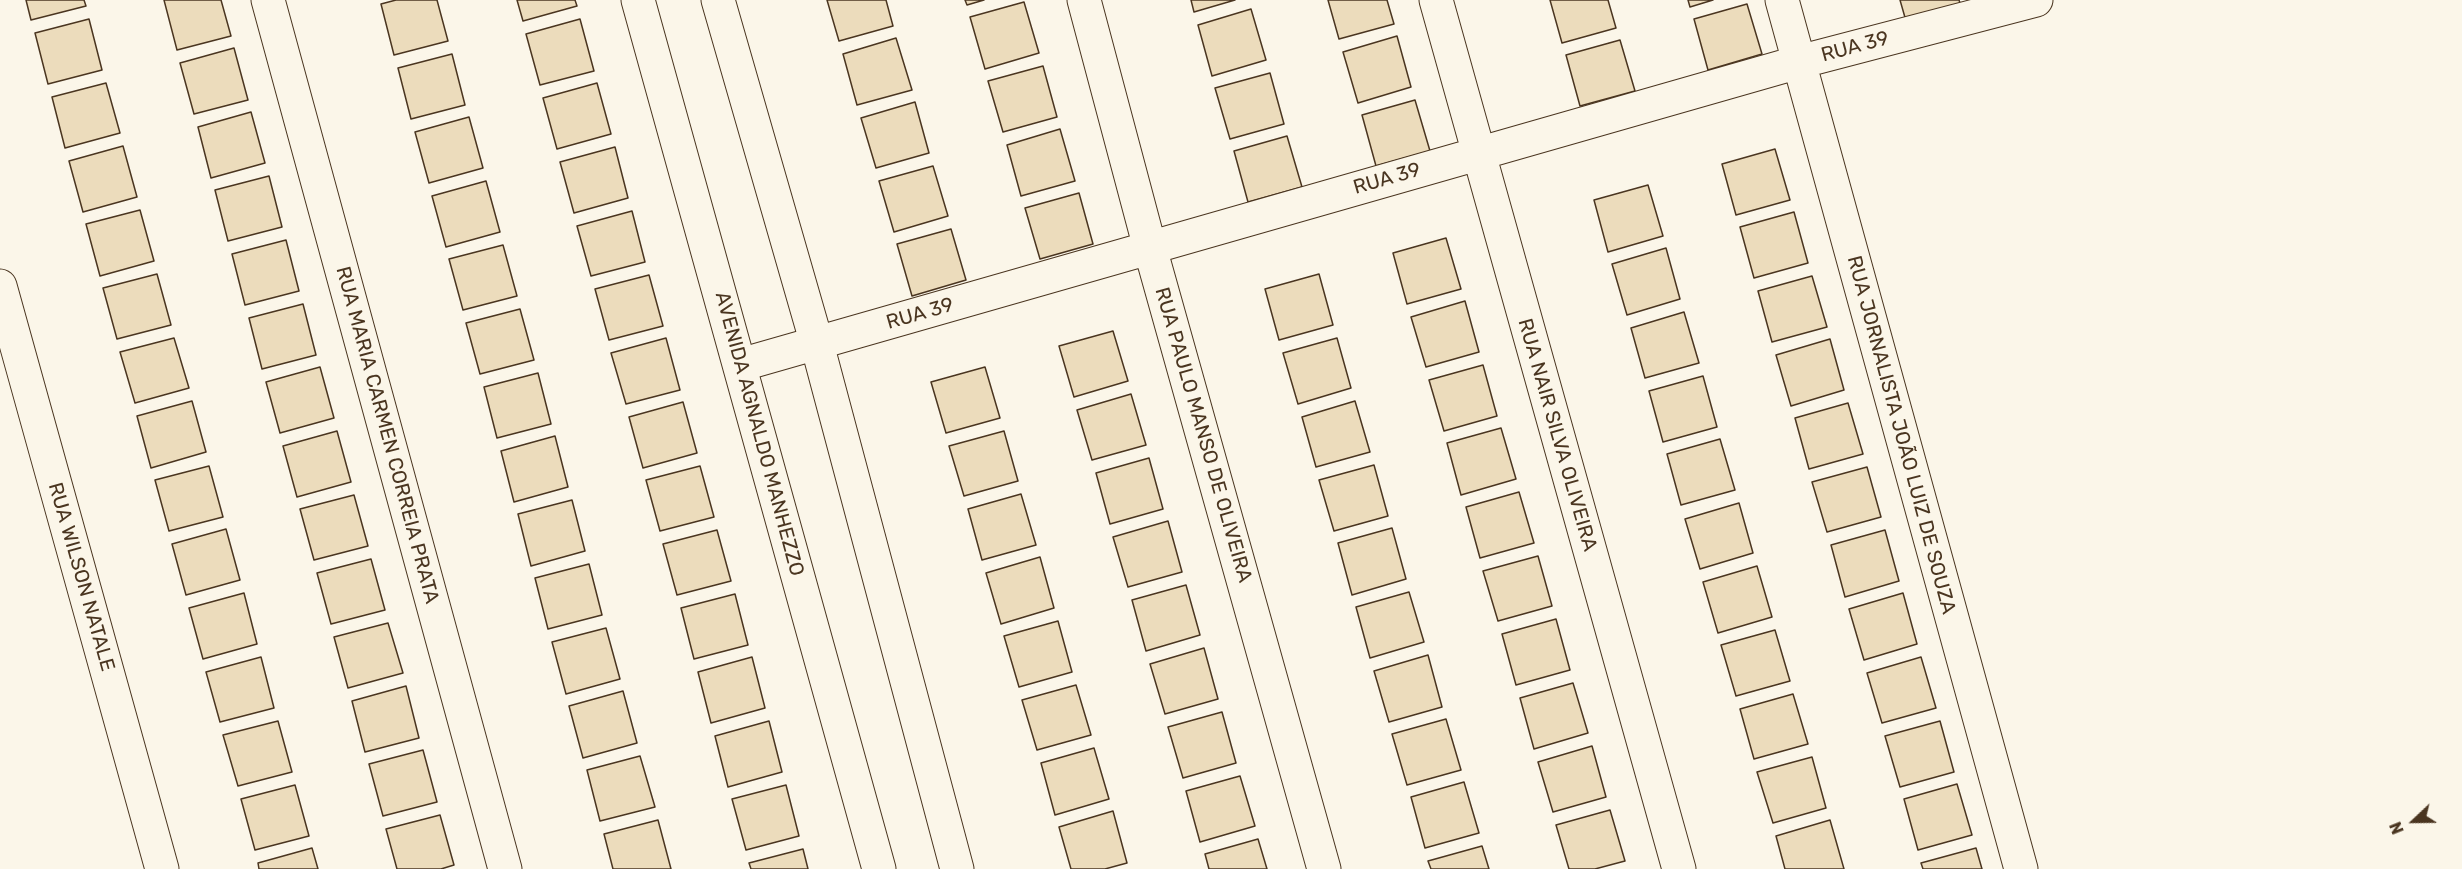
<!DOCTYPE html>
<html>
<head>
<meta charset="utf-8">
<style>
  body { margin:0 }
  #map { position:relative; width:2462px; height:869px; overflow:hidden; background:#fbf6e9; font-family:Rubik,sans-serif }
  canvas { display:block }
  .north { position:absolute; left:2384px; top:791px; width:60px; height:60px; -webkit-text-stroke:4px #fbf6e9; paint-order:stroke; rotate:248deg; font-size:16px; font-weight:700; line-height:24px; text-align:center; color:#4a3520 }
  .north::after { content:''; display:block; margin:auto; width:21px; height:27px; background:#4a3520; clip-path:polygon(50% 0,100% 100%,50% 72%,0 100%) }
</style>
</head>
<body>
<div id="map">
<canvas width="2462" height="869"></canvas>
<div class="north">N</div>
</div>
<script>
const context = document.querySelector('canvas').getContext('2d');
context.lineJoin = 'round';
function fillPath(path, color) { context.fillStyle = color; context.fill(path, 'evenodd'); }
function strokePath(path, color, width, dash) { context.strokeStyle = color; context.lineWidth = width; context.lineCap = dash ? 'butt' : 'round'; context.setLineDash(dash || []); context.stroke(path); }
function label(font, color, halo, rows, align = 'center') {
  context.font = font + ' Rubik,sans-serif'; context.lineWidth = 4.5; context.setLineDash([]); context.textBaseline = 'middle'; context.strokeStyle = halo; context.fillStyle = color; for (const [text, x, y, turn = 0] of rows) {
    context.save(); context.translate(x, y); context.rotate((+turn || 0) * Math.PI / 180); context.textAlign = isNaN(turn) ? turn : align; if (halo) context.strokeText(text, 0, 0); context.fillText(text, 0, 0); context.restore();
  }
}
const building = new Path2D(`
  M 26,0 L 84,0 L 86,6 L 31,20 Z
  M 164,0 L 221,0 L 231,36 L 177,50 Z
  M 396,0 L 437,0 L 448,41 L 394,55 L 381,4 Z
  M 517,0 L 575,0 L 577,6 L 523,21 Z
  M 827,0 L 886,0 L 893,26 L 839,41 Z
  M 965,0 L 984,0 L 967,5 Z
  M 1191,0 L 1235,0 L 1194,12 Z
  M 1328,0 L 1387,0 L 1394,24 L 1339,39 Z
  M 1550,0 L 1608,0 L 1616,28 L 1562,43 Z
  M 1688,0 L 1713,0 L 1690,7 Z
  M 1900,0 L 1959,0 L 1961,6 L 1906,21 Z
  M 1024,2 L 1039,53 L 985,69 L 970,17 Z
  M 1747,4 L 1762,54 L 1708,70 L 1694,19 Z
  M 1251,9 L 1266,60 L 1212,76 L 1198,25 Z
  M 89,19 L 102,70 L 48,84 L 35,33 Z
  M 580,19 L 594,71 L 540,85 L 526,34 Z
  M 1397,36 L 1411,87 L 1358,103 L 1343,52 Z
  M 896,38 L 912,90 L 857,105 L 843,54 Z
  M 1620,40 L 1635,91 L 1580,106 L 1566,55 Z
  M 234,48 L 248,100 L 194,114 L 180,63 Z
  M 452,54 L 465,105 L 411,119 L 398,68 Z
  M 1043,66 L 1057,117 L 1003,132 L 988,81 Z
  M 1270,73 L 1284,124 L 1230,139 L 1215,88 Z
  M 106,83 L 120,133 L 65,148 L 52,97 Z
  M 597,83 L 611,134 L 557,149 L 543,98 Z
  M 1415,100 L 1430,151 L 1376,166 L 1362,115 Z
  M 915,102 L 929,153 L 876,168 L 861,118 Z
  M 251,112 L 265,163 L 211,178 L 198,127 Z
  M 469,117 L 483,168 L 429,183 L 415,132 Z
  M 1060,129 L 1075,181 L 1021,196 L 1007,145 Z
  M 1287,136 L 1302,187 L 1248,202 L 1234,151 Z
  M 123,146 L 137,197 L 83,212 L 69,161 Z
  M 615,147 L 628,198 L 574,213 L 560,162 Z
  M 1775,149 L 1790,200 L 1736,215 L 1722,164 Z
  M 933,166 L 948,216 L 894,232 L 879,181 Z
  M 269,176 L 282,227 L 228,241 L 215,190 Z
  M 486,181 L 500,232 L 446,247 L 432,196 Z
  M 1648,185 L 1663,236 L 1608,252 L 1594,200 Z
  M 1079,193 L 1093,244 L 1040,259 L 1025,208 Z
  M 140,210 L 154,261 L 100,276 L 86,224 Z
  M 632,211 L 645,262 L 591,276 L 577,226 Z
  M 1794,212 L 1808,263 L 1754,278 L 1740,227 Z
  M 951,229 L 966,280 L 912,296 L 897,244 Z
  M 1446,238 L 1461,289 L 1407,304 L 1393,253 Z
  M 286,240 L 299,291 L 245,305 L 232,254 Z
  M 503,245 L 517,296 L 463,310 L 449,259 Z
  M 1666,248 L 1680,299 L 1627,315 L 1612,264 Z
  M 157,274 L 171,325 L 117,339 L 103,288 Z
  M 1319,274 L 1333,325 L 1279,340 L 1265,289 Z
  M 649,275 L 663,326 L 609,340 L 595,289 Z
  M 1812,276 L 1827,327 L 1772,342 L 1758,291 Z
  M 1465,301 L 1479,352 L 1426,367 L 1411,317 Z
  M 303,304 L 316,355 L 262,369 L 249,318 Z
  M 520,309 L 534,360 L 480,374 L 466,323 Z
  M 1684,312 L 1699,363 L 1645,378 L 1631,328 Z
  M 1113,331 L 1128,381 L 1074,397 L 1059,346 Z
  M 174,338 L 189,388 L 135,403 L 120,352 Z
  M 666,338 L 680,390 L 626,404 L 611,353 Z
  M 1337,338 L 1351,388 L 1298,404 L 1283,353 Z
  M 1830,339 L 1844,390 L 1791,406 L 1776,355 Z
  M 1483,365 L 1497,416 L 1444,431 L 1429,380 Z
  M 320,367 L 334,418 L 280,433 L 266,382 Z
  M 985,367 L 1000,418 L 946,433 L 931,382 Z
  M 538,373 L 551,424 L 497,438 L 484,387 Z
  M 1703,376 L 1717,427 L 1663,442 L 1649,391 Z
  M 1131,394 L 1146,445 L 1092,460 L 1077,410 Z
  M 192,401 L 206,452 L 151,468 L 137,416 Z
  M 1355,401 L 1370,452 L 1316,467 L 1302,417 Z
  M 683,402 L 697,453 L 643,468 L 629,417 Z
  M 1848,403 L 1863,454 L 1809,469 L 1795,418 Z
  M 1501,428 L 1516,479 L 1461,495 L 1447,443 Z
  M 337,431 L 351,482 L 297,497 L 283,446 Z
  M 1004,431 L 1018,481 L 964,496 L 949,446 Z
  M 555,436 L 568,487 L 514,502 L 501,451 Z
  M 1720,439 L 1735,490 L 1681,505 L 1667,454 Z
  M 1149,458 L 1163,509 L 1110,524 L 1096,473 Z
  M 1374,465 L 1388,516 L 1334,531 L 1319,480 Z
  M 209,466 L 223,517 L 169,531 L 155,480 Z
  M 700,466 L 714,517 L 660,531 L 646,480 Z
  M 1867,467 L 1881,517 L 1827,532 L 1812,482 Z
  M 1519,492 L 1534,543 L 1480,558 L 1466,507 Z
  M 1021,494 L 1036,545 L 982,560 L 968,509 Z
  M 354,495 L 368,546 L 314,560 L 300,509 Z
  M 572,500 L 585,551 L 531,566 L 518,514 Z
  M 1739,503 L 1753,553 L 1700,569 L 1685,519 Z
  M 1168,521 L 1182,572 L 1128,587 L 1113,537 Z
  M 1392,528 L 1406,579 L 1352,595 L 1338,543 Z
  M 226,529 L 240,580 L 186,595 L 172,544 Z
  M 717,530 L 731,581 L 677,595 L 663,544 Z
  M 1885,530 L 1899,581 L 1845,597 L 1831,545 Z
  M 1538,556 L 1552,606 L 1498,621 L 1483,571 Z
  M 1040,557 L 1054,608 L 1001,624 L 986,573 Z
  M 371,559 L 385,610 L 331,624 L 317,573 Z
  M 589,564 L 602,615 L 548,629 L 535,578 Z
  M 1757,566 L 1772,617 L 1718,633 L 1703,582 Z
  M 1186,585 L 1200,635 L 1146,651 L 1132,600 Z
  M 1409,592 L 1424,642 L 1370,658 L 1356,607 Z
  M 244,593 L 257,644 L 203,659 L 189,608 Z
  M 1903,593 L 1917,644 L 1864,660 L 1849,609 Z
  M 735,594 L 748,645 L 694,659 L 681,608 Z
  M 1556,619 L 1570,670 L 1516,685 L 1502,634 Z
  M 1058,621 L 1072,672 L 1019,687 L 1004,636 Z
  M 388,623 L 403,673 L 348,688 L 334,637 Z
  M 606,628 L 620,679 L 566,694 L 552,642 Z
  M 1775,630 L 1790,681 L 1736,696 L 1721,645 Z
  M 1204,648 L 1218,699 L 1165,714 L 1150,664 Z
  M 1428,655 L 1442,707 L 1389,722 L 1374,671 Z
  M 261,657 L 274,708 L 220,722 L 206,672 Z
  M 752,657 L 765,708 L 711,723 L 698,672 Z
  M 1921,657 L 1936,708 L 1882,723 L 1867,673 Z
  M 1573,683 L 1588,733 L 1534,749 L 1520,698 Z
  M 1076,685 L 1091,735 L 1037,750 L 1022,700 Z
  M 406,686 L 419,738 L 365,752 L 352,701 Z
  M 623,691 L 637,743 L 583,758 L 569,706 Z
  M 1793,694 L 1808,744 L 1754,759 L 1740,709 Z
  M 1222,712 L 1236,763 L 1183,778 L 1168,727 Z
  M 1446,719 L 1461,770 L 1407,785 L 1392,734 Z
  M 278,721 L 292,772 L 238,786 L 223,735 Z
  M 769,721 L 782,772 L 728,787 L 715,736 Z
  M 1940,721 L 1954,772 L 1900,787 L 1885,736 Z
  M 1592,746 L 1606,797 L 1553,812 L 1538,762 Z
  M 1094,748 L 1109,799 L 1055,815 L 1041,763 Z
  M 423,750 L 437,802 L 383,816 L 369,764 Z
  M 640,756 L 655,807 L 600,821 L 587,770 Z
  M 1812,757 L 1826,808 L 1773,823 L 1757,772 Z
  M 1240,776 L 1255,826 L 1200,842 L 1186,791 Z
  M 1464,782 L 1479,833 L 1425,848 L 1411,797 Z
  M 1957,784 L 1972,835 L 1918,850 L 1904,799 Z
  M 295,785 L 309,836 L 255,850 L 241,799 Z
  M 786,785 L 799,836 L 746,850 L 732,799 Z
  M 1610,810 L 1625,861 L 1595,869 L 1569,869 L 1556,825 Z
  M 1113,811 L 1127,863 L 1105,869 L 1071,869 L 1059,827 Z
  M 440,815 L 454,865 L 441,869 L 397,869 L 386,829 Z
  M 658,820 L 671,869 L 613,869 L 604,834 Z
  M 1830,820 L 1844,869 L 1785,869 L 1776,836 Z
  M 1258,839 L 1267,869 L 1209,869 L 1205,854 Z
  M 1482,846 L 1489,869 L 1431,869 L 1428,861 Z
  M 312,848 L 318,869 L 259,869 L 258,863 Z
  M 1976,848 L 1982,869 L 1923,869 L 1921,863 Z
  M 803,849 L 808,869 L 751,869 L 749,863 Z`);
fillPath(building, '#ecdcbc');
strokePath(building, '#4a3520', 1.5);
const minor = new Path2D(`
  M 268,0 L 505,869
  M 1084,0 L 1150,248 L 1324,869
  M 1436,0 L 1679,869
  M 1782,0 L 2021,869
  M 0,286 L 162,869
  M 740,365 L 1799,62 L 2036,0`);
const tertiary = new Path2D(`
  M 638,0 L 879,869
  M 718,0 L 817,344 L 957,869`);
strokePath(minor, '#4a3520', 35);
strokePath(tertiary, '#4a3520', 35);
strokePath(minor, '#fbf6e9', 33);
strokePath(tertiary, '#fbf6e9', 33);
label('20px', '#4a3520', '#fbf6e9', [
  ["RUA 39",1855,47,-15],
  ["RUA 39",1387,179,-16],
  ["RUA 39",920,314,-16],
  ["AVENIDA AGNALDO MANHEZZO",759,434,75],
  ["RUA MARIA CARMEN CORREIA PRATA",387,435,75],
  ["RUA PAULO MANSO DE OLIVEIRA",1203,435,74],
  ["RUA NAIR SILVA OLIVEIRA",1557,435,74],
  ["RUA JORNALISTA JOÃO LUIZ DE SOUZA",1901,435,75],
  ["RUA WILSON NATALE",81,577,74]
]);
</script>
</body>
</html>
